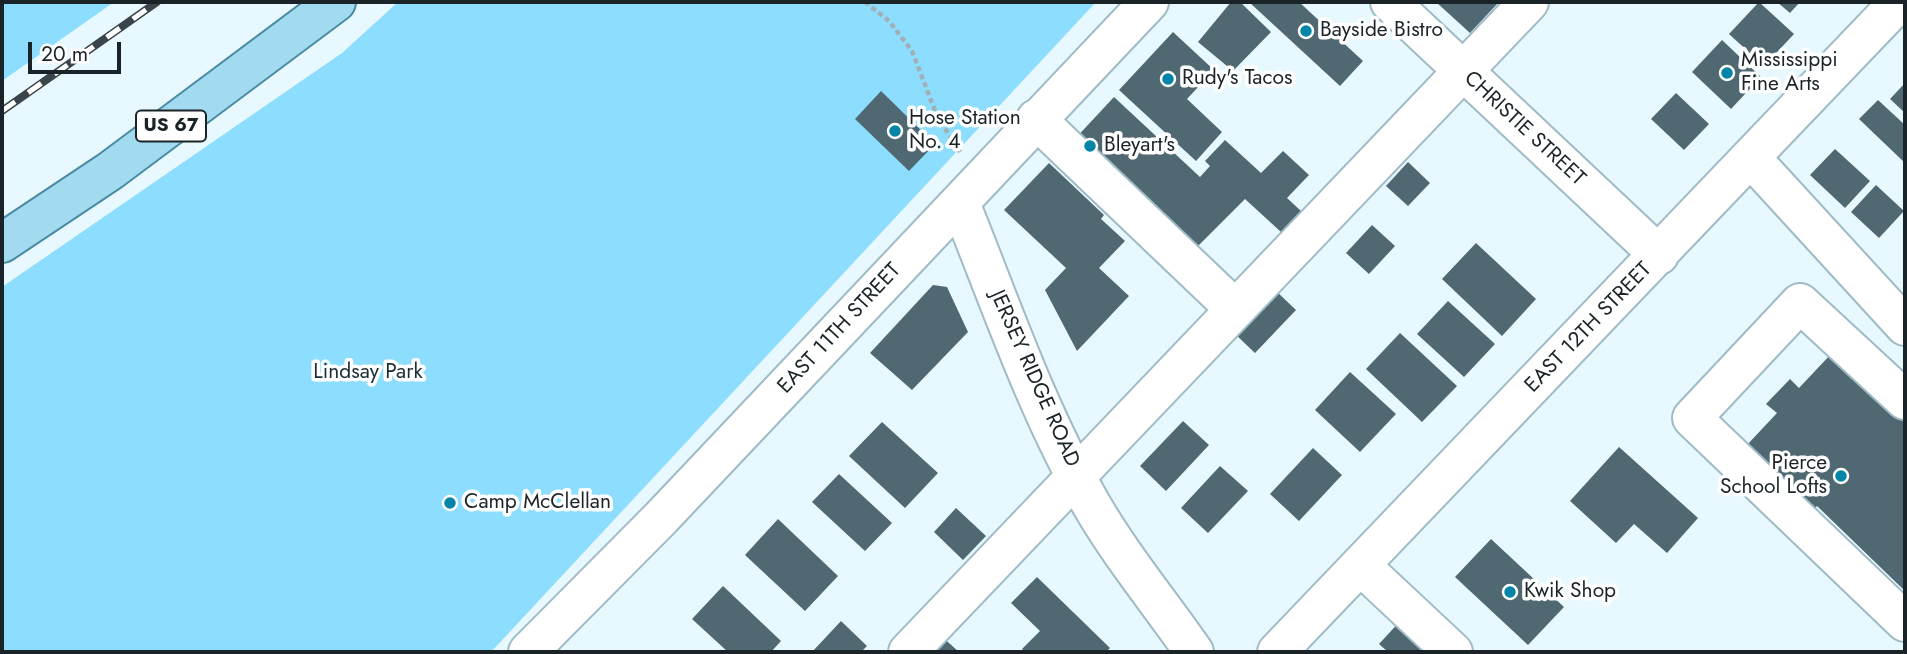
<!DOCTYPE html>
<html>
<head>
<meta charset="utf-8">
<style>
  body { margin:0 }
  #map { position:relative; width:1907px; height:654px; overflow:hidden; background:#e7f8ff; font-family:Jost,sans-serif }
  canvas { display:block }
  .frame { position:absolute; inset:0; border:4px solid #1a2428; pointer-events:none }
  .scale { position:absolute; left:28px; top:42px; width:93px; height:32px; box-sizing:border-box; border:4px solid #1a2428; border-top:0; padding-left:9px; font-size:21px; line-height:24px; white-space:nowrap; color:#1a2428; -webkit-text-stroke:5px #fff; paint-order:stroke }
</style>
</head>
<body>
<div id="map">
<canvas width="1907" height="654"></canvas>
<div class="frame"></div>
<div class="scale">20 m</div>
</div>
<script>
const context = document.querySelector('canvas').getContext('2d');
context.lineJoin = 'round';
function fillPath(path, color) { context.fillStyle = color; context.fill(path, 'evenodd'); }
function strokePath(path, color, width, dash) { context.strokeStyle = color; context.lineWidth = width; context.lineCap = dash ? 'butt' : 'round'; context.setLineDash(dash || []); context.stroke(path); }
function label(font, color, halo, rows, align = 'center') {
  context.font = font + ' Jost,sans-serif'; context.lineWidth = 7; context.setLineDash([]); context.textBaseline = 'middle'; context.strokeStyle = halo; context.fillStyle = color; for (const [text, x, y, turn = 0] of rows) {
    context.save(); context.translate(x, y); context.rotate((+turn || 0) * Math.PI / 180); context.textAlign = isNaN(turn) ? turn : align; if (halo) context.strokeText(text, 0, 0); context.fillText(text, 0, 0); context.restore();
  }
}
fillPath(new Path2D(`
  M 2,2 L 114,2 L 2,81 Z
  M 398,2 L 1096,2 L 491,652 L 2,652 L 2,287 L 342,53 Z`), '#8cddfe');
fillPath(new Path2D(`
  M 1231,2 L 1240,2 L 1271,32 L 1233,71 L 1198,42 Z
  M 1249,2 L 1299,2 L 1363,61 L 1340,86 Z
  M 1436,2 L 1499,2 L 1470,33 Z
  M 1759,2 L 1794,34 L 1764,66 L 1729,34 Z
  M 1777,2 L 1800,2 L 1790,13 Z
  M 1173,32 L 1214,70 L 1187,99 L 1222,132 L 1196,161 L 1119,90 Z
  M 1722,40 L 1761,77 L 1731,109 L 1692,72 Z
  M 1905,83 L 1905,113 L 1890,99 Z
  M 881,91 L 935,144 L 909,171 L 855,119 Z
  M 1676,93 L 1709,124 L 1684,150 L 1651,119 Z
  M 1114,97 L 1200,177 L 1210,166 L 1205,161 L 1225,140 L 1261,173 L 1283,151 L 1309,175 L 1287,198 L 1301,211 L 1281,232 L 1245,199 L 1191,253 L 1072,142 Z
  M 1878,100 L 1905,125 L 1905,163 L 1859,119 Z
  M 1835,149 L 1870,181 L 1845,208 L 1810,175 Z
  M 1408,162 L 1430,183 L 1408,206 L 1386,186 Z
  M 1049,163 L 1104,215 L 1101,219 L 1125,241 L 1099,268 L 1129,296 L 1077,351 L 1045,290 L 1066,268 L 1004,210 Z
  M 1876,185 L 1904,211 L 1879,238 L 1851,212 Z
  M 1372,225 L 1395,246 L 1369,274 L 1346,253 Z
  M 1476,243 L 1536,299 L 1502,336 L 1442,279 Z
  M 933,285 L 947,287 L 968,332 L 912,390 L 870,353 Z
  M 1275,290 L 1296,310 L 1255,353 L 1234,333 Z
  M 1448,301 L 1495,344 L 1464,377 L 1417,334 Z
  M 1400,333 L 1457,386 L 1422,422 L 1366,369 Z
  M 1832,353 L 1905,423 L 1905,591 L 1817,506 L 1813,510 L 1746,446 L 1777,413 L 1766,404 L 1790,379 L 1799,388 Z
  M 1350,372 L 1396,414 L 1360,452 L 1315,410 Z
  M 1183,421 L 1209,445 L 1166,491 L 1140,466 Z
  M 882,422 L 938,473 L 905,508 L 849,456 Z
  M 1619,447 L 1698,518 L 1667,553 L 1634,524 L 1616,543 L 1570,501 Z
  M 1313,448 L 1342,475 L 1299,521 L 1270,494 Z
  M 1220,466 L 1248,491 L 1208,533 L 1181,508 Z
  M 839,474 L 892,523 L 865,551 L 812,502 Z
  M 956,508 L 986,536 L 963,560 L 934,532 Z
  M 778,519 L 838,576 L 805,611 L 745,555 Z
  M 1491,539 L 1564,607 L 1528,645 L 1455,577 Z
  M 1037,577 L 1110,648 L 1106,652 L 1025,652 L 1022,649 L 1040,631 L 1011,603 Z
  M 723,586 L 781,641 L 771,652 L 728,652 L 692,619 Z
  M 1403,618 L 1439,652 L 1388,652 L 1379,644 Z
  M 841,621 L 867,646 L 861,652 L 812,652 Z
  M 939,634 L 959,652 L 921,652 Z`), '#4f6872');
const minor = new Path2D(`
  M 1390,2 L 1659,255
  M 1036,119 L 1235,309
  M 1751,158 L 1905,326
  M 960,203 C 1001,304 1036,409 1091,504 C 1121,556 1160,603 1194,652
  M 1905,400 L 1800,303 L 1692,418 L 1905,622
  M 1360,565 L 1453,652
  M 528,652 L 661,518 L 1149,2
  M 908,652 L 1529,2
  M 1277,652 L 1899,2`);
const major = new Path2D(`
  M 2,243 L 110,171 L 336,2`);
strokePath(minor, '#a0bbc6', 42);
strokePath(major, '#4a8ba4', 42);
strokePath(new Path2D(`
  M 865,2 L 889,21 L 912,51 L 937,116 L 960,152`), '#a1b0b6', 4.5, [5, 3.5]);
strokePath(minor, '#fff', 38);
strokePath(major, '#a2daf0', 38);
const rail = new Path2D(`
  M 2,111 L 157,2`);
strokePath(rail, '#3a4549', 8);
strokePath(rail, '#fff', 5, [16]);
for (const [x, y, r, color] of [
  [1306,31,7,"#0485a8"],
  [1727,73,7,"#0485a8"],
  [1168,79,7,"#0485a8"],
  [895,131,7,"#0485a8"],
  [1090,146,7,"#0485a8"],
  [1841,476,7,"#0485a8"],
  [450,503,7,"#0485a8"],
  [1510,592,7,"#0485a8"]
]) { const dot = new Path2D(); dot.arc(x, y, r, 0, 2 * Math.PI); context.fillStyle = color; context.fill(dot); strokePath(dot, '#fff', 2.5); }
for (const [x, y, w] of [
  [171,126,70]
]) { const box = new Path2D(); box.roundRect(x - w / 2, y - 15.5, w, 31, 5); context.fillStyle = '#fff'; context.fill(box); strokePath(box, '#1a2428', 2); }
label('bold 19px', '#1a2428', null, [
  ["US 67",171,126]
]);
label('21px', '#1a2428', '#fff', [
  ["Bayside Bistro",1320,31],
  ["Mississippi",1741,61],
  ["Fine Arts",1741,85],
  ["Rudy's Tacos",1182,79],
  ["Hose Station",909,119],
  ["No. 4",909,143],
  ["Bleyart's",1104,146],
  ["Pierce",1827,464,"right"],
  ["School Lofts",1827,488,"right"],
  ["Camp McClellan",464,503],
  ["Kwik Shop",1524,592]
], 'left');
label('21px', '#1a2428', '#fff', [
  ["CHRISTIE STREET",1524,129,43],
  ["EAST 12TH STREET",1589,328,-46],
  ["EAST 11TH STREET",840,329,-47],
  ["JERSEY RIDGE ROAD",1034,379,66]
]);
label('21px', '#192e36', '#fff', [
  ["Lindsay Park",368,373]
]);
</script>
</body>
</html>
